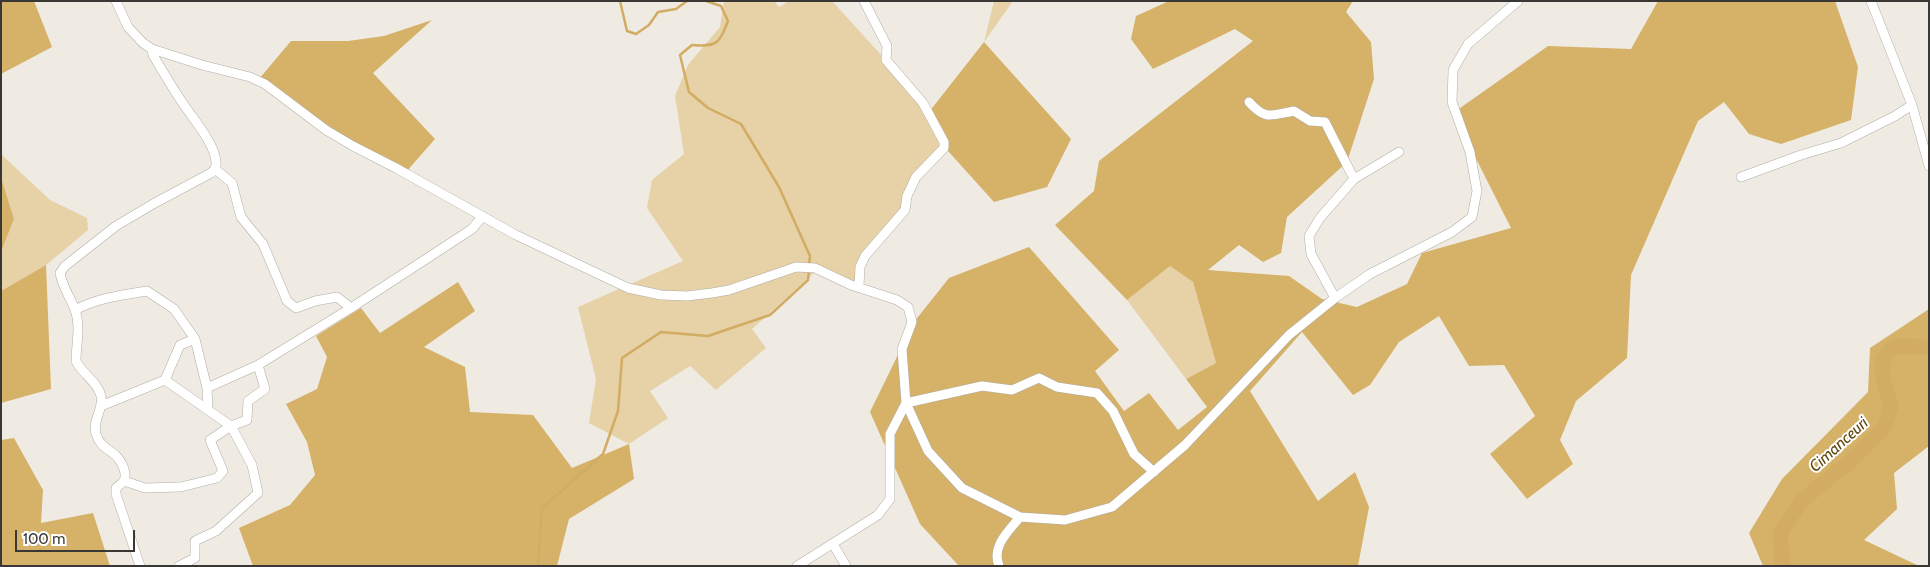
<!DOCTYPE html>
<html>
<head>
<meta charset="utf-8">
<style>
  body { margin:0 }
  #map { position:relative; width:1930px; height:567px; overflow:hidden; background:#efebe3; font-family:Cabin,sans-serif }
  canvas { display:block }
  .frame { position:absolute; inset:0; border:2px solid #393835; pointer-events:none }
  .scale { position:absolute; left:15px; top:530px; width:120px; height:22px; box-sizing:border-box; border:2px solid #393835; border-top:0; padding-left:6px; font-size:15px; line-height:18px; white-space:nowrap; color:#393835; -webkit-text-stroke:4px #fff; paint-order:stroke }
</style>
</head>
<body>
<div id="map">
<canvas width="1930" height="567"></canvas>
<div class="frame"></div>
<div class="scale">100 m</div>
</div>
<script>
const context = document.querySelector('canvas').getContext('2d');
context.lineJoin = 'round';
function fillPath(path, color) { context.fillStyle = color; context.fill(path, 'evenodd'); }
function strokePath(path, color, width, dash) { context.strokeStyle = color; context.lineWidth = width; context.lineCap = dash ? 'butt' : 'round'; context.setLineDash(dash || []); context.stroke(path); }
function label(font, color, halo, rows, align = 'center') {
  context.font = font + ' Cabin,sans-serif'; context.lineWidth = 4; context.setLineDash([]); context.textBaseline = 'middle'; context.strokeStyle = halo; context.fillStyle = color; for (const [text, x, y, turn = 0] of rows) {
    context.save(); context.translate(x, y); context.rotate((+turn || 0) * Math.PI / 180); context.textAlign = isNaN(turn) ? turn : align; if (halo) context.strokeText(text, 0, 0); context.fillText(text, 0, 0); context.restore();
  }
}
fillPath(new Path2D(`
  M 724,1 L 774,1 L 779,7 L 789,1 L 832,1 L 882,56 L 929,112 L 948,151 L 914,177 L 904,216 L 865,261 L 861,287 L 817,270 L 752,329 L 766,348 L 716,390 L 690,366 L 650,391 L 668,418 L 629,444 L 589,423 L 596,379 L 578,307 L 683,261 L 647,208 L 652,180 L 684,154 L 675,96 L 688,65 L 720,27 Z
  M 994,1 L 1013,1 L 984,42 Z
  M 1,154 L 50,200 L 87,218 L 88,230 L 46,265 L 1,291 L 1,252 L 14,219 L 1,177 Z
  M 1170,266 L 1193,282 L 1216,363 L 1186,379 L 1127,300 Z`), '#e7d1a6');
fillPath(new Path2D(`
  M 1,1 L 34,1 L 52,47 L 1,74 Z
  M 1169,1 L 1353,1 L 1346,12 L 1371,42 L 1374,79 L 1347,162 L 1287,217 L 1281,253 L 1263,262 L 1239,245 L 1208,270 L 1289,276 L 1322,299 L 1357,307 L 1407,284 L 1422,253 L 1511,228 L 1453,113 L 1548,46 L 1631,49 L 1658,1 L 1835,1 L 1858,67 L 1851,120 L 1781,144 L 1749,134 L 1724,102 L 1698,121 L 1631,275 L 1627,358 L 1576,401 L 1560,440 L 1573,464 L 1527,499 L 1490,454 L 1535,416 L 1504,365 L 1469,366 L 1439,316 L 1399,342 L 1370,385 L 1353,395 L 1302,332 L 1250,391 L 1318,501 L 1355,472 L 1369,507 L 1358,566 L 959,566 L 920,524 L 870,412 L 914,322 L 949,278 L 1029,247 L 1119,350 L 1095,371 L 1124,411 L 1149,393 L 1178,430 L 1207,407 L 1186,379 L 1216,363 L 1193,282 L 1170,266 L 1127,300 L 1055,225 L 1094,191 L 1099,161 L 1253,41 L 1235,29 L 1153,69 L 1131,39 L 1136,16 Z
  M 432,20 L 373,73 L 435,139 L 406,172 L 328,133 L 259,79 L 291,41 L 348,41 L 384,36 Z
  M 984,42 L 1071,139 L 1047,187 L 994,202 L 948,151 L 929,112 Z
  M 1,177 L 14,219 L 1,252 Z
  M 46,265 L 51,389 L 1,403 L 1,291 Z
  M 458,282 L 475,311 L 424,347 L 465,367 L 470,412 L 533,415 L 572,468 L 629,444 L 634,479 L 569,519 L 557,566 L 253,566 L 239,528 L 290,505 L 315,475 L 307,442 L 286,404 L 317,389 L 327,357 L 316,336 L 361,308 L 380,333 Z
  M 1929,309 L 1929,446 L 1894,473 L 1897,509 L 1864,540 L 1919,566 L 1763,566 L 1749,533 L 1782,479 L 1868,392 L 1870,348 Z
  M 14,438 L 43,490 L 41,523 L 93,513 L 110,566 L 1,566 L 1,440 Z`), '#d6b168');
strokePath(new Path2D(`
  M 620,1 L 627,31 L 636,34 L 649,25 L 658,12 L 676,9 L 687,1
  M 706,1 L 721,6 L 728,21 C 719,44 717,47 692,45 L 680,55 L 689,92 L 708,108 L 741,124 L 779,187 L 810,256 L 809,265
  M 538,566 L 542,508 L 603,454 L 618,411 L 622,358 L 661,332 L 708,336 L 770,315 L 808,280 L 809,271`), '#d1ac62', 2.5);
strokePath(new Path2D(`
  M 1784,566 L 1782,563 L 1780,533 L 1801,501 L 1852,460 L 1885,427 L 1891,406 L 1883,380 L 1883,360 L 1894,346 L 1929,347`), '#d1ac62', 15);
const minor = new Path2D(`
  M 116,1 L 128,27 L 143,43 L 152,49 L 202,65 L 250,77 L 265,84 L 326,130 L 353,146 L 396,168 L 516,235 L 628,288 L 661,295 L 687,296 L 712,293 L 729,290 L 796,267 L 815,268 L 851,285 L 897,300 L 908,307 L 912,322 L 902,349 L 906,403 L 928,451 L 962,488 L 1020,517 L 1065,520 L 1112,507 L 1185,445 L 1289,335 L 1335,298 L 1370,274 L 1452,232 L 1472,217 L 1477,191 L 1470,152 L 1452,102 L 1453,70 L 1468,44 L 1518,1
  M 1871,1 L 1912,105 L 1929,166
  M 1249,102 C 1266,121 1271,115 1294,111 L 1310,121 L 1325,122 L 1354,179
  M 215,169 L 232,183 L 241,217 L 263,244 L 287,301 L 296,308 L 315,301 L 337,297 L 351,308
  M 1741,177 L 1801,155 L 1841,143 L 1895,116 L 1912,105
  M 859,286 L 860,267 L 865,256 L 905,210 L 907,196 L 916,177 L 944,148 L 944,142 L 923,103 L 886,60 L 887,46 L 864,1
  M 1335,298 L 1311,254 L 1309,236 L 1320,218 L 1354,179 L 1399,152
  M 75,310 C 98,298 122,295 147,291 L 174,309 L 195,339 L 207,388 L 258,365 L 351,308 L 472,229 L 482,217
  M 165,380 L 208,410
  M 101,406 L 165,380 L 180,345 L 195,339
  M 124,481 L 145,488 L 181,487 L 217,478 L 223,471 L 210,440 L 231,426 L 247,420 L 248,401 L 265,389 L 258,365
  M 833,544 L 846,566
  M 140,566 L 116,494 L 116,488 C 124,482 127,479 124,469 C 117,448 102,453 96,434 C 92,420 104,409 101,396 C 98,382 82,374 76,361 C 76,345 81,326 75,310 C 70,296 63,289 60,273 L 65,266 L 116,226 L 153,204 L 211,173 C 214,170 217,168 216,163 C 216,145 194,120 184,105 C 173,89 163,72 153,55 L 152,49
  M 179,566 L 195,558 L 195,541 L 216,531 L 258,493 L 252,465 L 231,426 L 208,410 L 207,388
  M 797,566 L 878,515 L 890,499 L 890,434 L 906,403 L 982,386 L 1012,390 L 1039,378 L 1057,387 L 1097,393 L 1113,411 L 1134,454 L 1154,472
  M 999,566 C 991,546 1009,531 1020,517`);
strokePath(minor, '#b1ada5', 10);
strokePath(minor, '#fff', 9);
label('italic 16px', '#60470c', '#fff', [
  ["Cimanceuri",1839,445,-42]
]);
</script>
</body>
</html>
